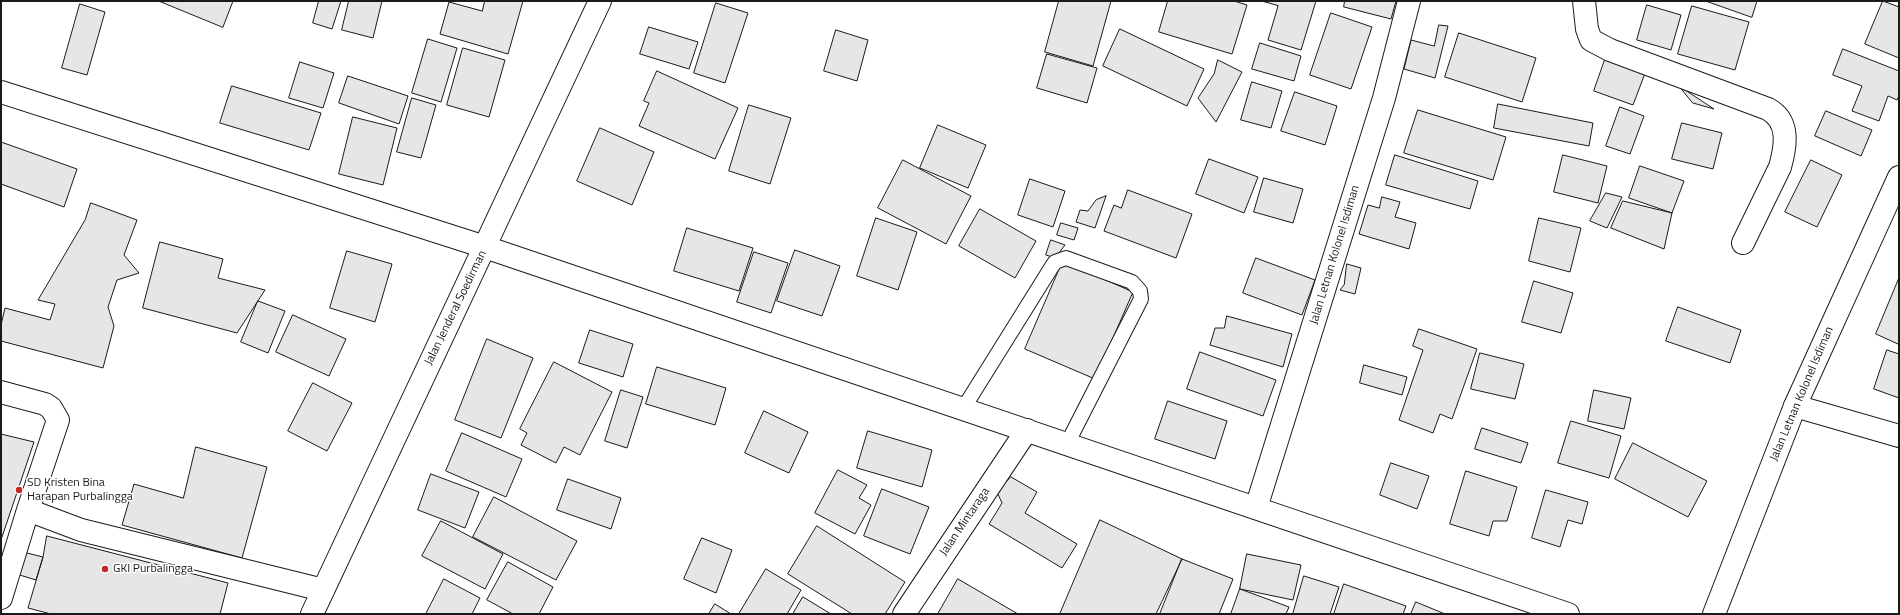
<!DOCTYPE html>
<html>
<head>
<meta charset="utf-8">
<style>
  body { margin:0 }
  #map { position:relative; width:1900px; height:615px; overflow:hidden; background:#fff; font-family:"Titillium Web",sans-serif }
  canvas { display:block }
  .frame { position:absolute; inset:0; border:2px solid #1a1a1a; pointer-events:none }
</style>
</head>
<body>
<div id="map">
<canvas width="1900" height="615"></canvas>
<div class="frame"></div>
</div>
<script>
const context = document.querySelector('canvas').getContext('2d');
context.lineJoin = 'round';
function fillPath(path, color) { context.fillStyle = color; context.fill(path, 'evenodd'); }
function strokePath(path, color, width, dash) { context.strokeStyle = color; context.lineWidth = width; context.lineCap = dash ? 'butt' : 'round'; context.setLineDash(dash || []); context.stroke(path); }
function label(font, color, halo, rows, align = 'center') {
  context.font = font + ' "Titillium Web",sans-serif'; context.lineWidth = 3; context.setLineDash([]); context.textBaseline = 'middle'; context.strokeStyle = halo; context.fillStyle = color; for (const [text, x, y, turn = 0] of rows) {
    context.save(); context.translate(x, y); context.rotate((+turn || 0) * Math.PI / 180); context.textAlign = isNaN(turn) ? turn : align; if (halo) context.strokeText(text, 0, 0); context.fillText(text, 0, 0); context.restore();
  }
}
const building = new Path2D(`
  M 159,1 L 233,1 L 223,27 Z
  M 319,1 L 341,1 L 332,29 L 313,23 Z
  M 349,1 L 382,1 L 373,38 L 342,30 Z
  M 485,1 L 523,1 L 508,54 L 440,34 L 449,2 L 482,11 Z
  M 1059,1 L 1111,1 L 1093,66 L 1045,52 Z
  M 1168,1 L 1234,1 L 1247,5 L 1232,54 L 1159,32 Z
  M 1262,1 L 1316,1 L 1301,50 L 1268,40 L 1278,6 Z
  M 1345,1 L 1396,1 L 1391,19 L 1344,7 Z
  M 1706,1 L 1757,1 L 1752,17 Z
  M 1883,1 L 1899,7 L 1899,58 L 1865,44 Z
  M 716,3 L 748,13 L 725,83 L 694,73 Z
  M 80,4 L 105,12 L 87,75 L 62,68 Z
  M 1647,5 L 1681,15 L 1671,50 L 1637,40 Z
  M 1692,6 L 1749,22 L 1735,70 L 1678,54 Z
  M 1331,13 L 1372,27 L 1351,89 L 1310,75 Z
  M 1439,25 L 1448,26 L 1435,78 L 1404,69 L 1411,40 L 1434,46 Z
  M 649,27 L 698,42 L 689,69 L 640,54 Z
  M 1120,29 L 1204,69 L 1187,106 L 1103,66 Z
  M 836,30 L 868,40 L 857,81 L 824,71 Z
  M 1459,33 L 1536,58 L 1522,102 L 1445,77 Z
  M 428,39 L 457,48 L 441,102 L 412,93 Z
  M 1260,43 L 1301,56 L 1294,81 L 1252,69 Z
  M 463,48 L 505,60 L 489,117 L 447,105 Z
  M 1843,49 L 1899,71 L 1899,96 L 1897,100 L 1888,96 L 1879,121 L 1852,111 L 1862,86 L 1833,75 Z
  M 1047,54 L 1097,68 L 1087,103 L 1037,88 Z
  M 1607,54 L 1647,68 L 1633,105 L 1594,91 Z
  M 1218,60 L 1242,72 L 1216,122 L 1198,98 L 1214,74 Z
  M 300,62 L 334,73 L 323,108 L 289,98 Z
  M 657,71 L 738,108 L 715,159 L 639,126 L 649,103 L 644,101 Z
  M 348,76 L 408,96 L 399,124 L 339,103 Z
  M 1252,82 L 1282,91 L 1271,128 L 1241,120 Z
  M 232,86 L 321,113 L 309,150 L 220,123 Z
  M 1679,86 L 1714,109 L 1693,103 Z
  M 1295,92 L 1337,106 L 1325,145 L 1281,131 Z
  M 412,98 L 436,105 L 421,158 L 397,152 Z
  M 1498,104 L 1593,123 L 1589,146 L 1494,128 Z
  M 749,105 L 791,118 L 770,184 L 729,171 Z
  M 1620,107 L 1644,116 L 1630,154 L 1606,146 Z
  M 1418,110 L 1506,137 L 1493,180 L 1404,153 Z
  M 1826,111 L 1872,130 L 1861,156 L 1815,136 Z
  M 353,117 L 397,128 L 383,185 L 339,174 Z
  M 1682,123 L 1722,133 L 1713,169 L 1672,159 Z
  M 938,125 L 986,145 L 968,188 L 920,168 Z
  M 600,128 L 654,152 L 632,205 L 577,181 Z
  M 1,142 L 77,169 L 64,207 L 1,184 Z
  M 1395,155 L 1478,181 L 1470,209 L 1386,185 Z
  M 1563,155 L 1607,166 L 1598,203 L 1554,192 Z
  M 1209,159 L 1258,177 L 1244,213 L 1196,194 Z
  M 903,160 L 971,196 L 946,244 L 878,208 Z
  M 1811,160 L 1842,175 L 1817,227 L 1785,212 Z
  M 1640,166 L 1684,181 L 1672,213 L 1629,198 Z
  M 1264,178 L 1303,189 L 1293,223 L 1254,212 Z
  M 1030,179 L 1065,191 L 1053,227 L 1018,215 Z
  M 1128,190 L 1192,214 L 1176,258 L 1104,231 L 1114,205 L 1121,208 Z
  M 1606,193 L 1622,197 L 1607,228 L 1590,221 Z
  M 1106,196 L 1095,228 L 1076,222 L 1080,210 L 1088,211 L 1096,200 Z
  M 1382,197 L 1400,202 L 1395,217 L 1416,223 L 1409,249 L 1359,234 L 1368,205 L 1379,208 Z
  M 1623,201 L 1672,213 L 1664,249 L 1611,228 Z
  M 91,203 L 137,220 L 124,255 L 139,273 L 117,280 L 108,307 L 114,326 L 103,368 L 1,341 L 1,325 L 5,308 L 50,320 L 55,304 L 38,300 L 85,220 Z
  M 980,209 L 1036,241 L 1015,278 L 959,246 Z
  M 876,218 L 917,232 L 898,290 L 857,276 Z
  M 1539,218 L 1581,228 L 1570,272 L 1529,261 Z
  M 1061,223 L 1078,228 L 1074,240 L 1057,235 Z
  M 687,228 L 753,248 L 739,291 L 674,271 Z
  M 1051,240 L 1065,245 L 1055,258 L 1046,255 Z
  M 160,242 L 223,259 L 218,278 L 265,290 L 237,333 L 143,308 Z
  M 795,250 L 840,266 L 822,316 L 777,301 Z
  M 347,251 L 392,264 L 375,322 L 330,308 Z
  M 754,252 L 788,263 L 771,313 L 737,302 Z
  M 1256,258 L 1315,280 L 1302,315 L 1243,293 Z
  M 1063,261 L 1133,292 L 1095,379 L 1025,349 Z
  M 1347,264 L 1361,268 L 1355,294 L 1340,290 L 1344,285 Z
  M 1899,278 L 1899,342 L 1898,344 L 1876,334 Z
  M 1534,281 L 1573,293 L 1561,333 L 1522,322 Z
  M 258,301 L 285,311 L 268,353 L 241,342 Z
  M 1678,307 L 1741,330 L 1730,363 L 1666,341 Z
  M 293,315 L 346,339 L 329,376 L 276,352 Z
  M 1227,316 L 1292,334 L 1283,367 L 1210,345 L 1215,328 L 1224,328 Z
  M 1419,329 L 1477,349 L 1452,419 L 1440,414 L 1433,433 L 1399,420 L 1423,350 L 1413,346 Z
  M 590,330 L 633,344 L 623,377 L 579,363 Z
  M 487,339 L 533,358 L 501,438 L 455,420 Z
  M 1887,350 L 1899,354 L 1899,398 L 1874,389 Z
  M 1200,352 L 1276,380 L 1263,416 L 1187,389 Z
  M 1480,353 L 1524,364 L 1515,399 L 1471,389 Z
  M 554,362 L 612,392 L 580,455 L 564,447 L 556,463 L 521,445 L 527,433 L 520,429 Z
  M 1364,365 L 1407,377 L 1402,395 L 1360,383 Z
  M 657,367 L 726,388 L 715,425 L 646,404 Z
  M 313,383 L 352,403 L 327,451 L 288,431 Z
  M 621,390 L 643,397 L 627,448 L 605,441 Z
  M 1594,390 L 1631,398 L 1624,429 L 1588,421 Z
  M 1168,401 L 1227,421 L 1215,459 L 1155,439 Z
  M 764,411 L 808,432 L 789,473 L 745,453 Z
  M 1571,421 L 1621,436 L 1609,478 L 1558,463 Z
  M 1482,428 L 1528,443 L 1521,463 L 1475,449 Z
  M 868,431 L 932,450 L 922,487 L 857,468 Z
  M 462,433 L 522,459 L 506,497 L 446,471 Z
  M 1,434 L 34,442 L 1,540 Z
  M 1633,443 L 1707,481 L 1688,517 L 1615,479 Z
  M 196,447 L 267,467 L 242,558 L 122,525 L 134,484 L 183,498 Z
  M 1391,463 L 1429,476 L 1417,509 L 1380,495 Z
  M 838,470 L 867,485 L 859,498 L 871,505 L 855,534 L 815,513 Z
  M 1466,471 L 1517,487 L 1507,521 L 1493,521 L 1489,536 L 1450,524 Z
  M 431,474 L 479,492 L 465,528 L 418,510 Z
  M 1011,477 L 1037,492 L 1025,513 L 1077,544 L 1062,568 L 989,524 L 1002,503 L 997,492 Z
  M 568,479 L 621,498 L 611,529 L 557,510 Z
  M 882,489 L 929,507 L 910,554 L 864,536 Z
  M 1546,490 L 1588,502 L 1582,524 L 1568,520 L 1560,547 L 1532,538 Z
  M 494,497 L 577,541 L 556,580 L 473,537 Z
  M 1100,520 L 1182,559 L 1156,614 L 1060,614 Z
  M 441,521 L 503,554 L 485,589 L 422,556 Z
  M 817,526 L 905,582 L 885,614 L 852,614 L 788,574 Z
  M 47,536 L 228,583 L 220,614 L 51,614 L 28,608 L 43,557 Z
  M 702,538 L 732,550 L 716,593 L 684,579 Z
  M 19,551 L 43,557 L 36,580 L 13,573 Z
  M 1247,554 L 1301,565 L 1293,600 L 1240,589 Z
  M 1182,559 L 1233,579 L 1219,614 L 1160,614 Z
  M 508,562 L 553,587 L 539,614 L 513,614 L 487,600 Z
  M 766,569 L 801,590 L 787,614 L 739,614 Z
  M 1304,576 L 1339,587 L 1330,614 L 1293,614 Z
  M 444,579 L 480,598 L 472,614 L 426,614 Z
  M 958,579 L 1018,614 L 938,614 Z
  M 1344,584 L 1406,606 L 1403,614 L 1334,614 Z
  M 1240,589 L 1289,607 L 1286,614 L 1231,614 Z
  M 803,597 L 831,614 L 793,614 Z
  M 1416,602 L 1445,614 L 1411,614 Z
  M 715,604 L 731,614 L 709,614 Z`);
fillPath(building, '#e6e6e6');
strokePath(building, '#1a1a1a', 1);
const lane = new Path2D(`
  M 963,409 L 1051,268 L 1055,262 L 1066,258 L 1132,282 L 1140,291 L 1141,299 L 1067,444`);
const street = new Path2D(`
  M 1584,1 L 1587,29 L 1591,40 L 1610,50 L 1768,109 C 1790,121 1786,146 1780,167 L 1743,243
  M 1,392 L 45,404 L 51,408 L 58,420 L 28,510 L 81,530 L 323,590
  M 1795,406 L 1899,436
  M 1256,508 L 1384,98 L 1409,1
  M 1,598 L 28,510
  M 904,614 L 1027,430`);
const secondary = new Path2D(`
  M 1,92 L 485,247 L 1568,614
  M 1714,614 L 1795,406 L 1899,177`);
const primary = new Path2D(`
  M 312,614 L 600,1`);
strokePath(lane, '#1a1a1a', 16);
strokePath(street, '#1a1a1a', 24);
strokePath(secondary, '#1a1a1a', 24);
strokePath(primary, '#1a1a1a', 24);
strokePath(lane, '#fff', 14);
strokePath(street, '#fff', 22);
strokePath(secondary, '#fff', 22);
strokePath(primary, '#fff', 22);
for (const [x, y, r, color] of [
  [19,490,4,"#c62828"],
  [105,569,4,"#c62828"]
]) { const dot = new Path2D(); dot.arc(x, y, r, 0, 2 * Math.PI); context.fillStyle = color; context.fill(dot); strokePath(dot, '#fff', 1.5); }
label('12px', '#1a1a1a', '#fff', [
  ["Jalan Letnan Kolonel Isdiman",1335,255,-73],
  ["Jalan Jenderal Soedirman",456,308,-64],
  ["Jalan Letnan Kolonel Isdiman",1802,394,-67],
  ["Jalan Mintaraga",965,522,-56]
]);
label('12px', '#1a1a1a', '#fff', [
  ["SD Kristen Bina",27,483],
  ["Harapan Purbalingga",27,497],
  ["GKI Purbalingga",113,569]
], 'left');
</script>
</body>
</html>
